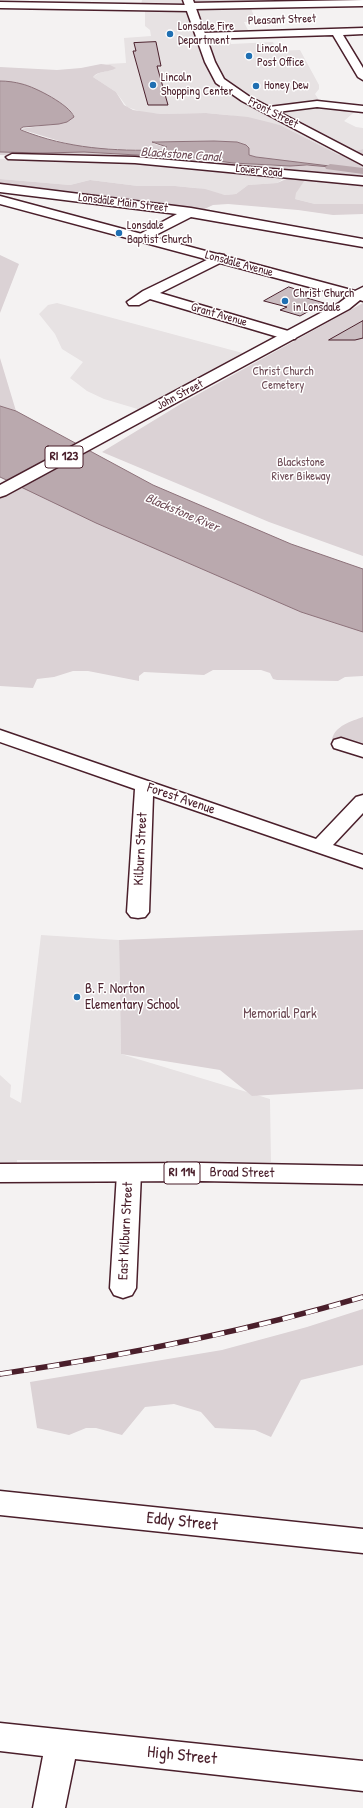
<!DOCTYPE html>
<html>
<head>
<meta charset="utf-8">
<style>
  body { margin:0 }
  canvas { display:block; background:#f4f2f2 }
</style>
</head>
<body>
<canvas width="363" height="1808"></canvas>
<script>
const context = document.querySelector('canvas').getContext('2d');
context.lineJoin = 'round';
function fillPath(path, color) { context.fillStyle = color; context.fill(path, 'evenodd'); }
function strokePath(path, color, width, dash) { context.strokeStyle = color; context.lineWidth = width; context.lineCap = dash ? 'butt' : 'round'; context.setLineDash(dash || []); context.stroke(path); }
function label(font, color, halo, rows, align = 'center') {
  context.font = font + ' "Patrick Hand",sans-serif'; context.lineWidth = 3; context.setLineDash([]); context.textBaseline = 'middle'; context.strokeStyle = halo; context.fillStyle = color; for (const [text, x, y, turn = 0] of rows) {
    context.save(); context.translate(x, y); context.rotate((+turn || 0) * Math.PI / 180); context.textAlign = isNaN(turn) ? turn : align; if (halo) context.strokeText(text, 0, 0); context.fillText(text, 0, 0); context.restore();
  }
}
fillPath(new Path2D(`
  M 142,0 L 186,0 L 250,6 L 256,21 L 244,22 L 251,36 L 228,37 L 231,44 L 273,42 L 276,51 L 300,50 L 319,85 L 319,89 L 315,94 L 321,103 L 359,108 L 344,121 L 356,127 L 363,128 L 363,149 L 339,155 L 280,125 L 228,115 L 206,113 L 160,114 L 145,113 L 127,107 L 116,92 L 93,77 L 99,73 L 112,70 L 110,65 L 106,64 L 126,63 L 124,38 L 151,36 L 150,30 L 145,26 L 145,10 L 141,5 Z
  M 0,159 L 126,161 L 297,176 L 285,178 L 277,183 L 248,185 L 236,194 L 225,195 L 196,188 L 175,186 L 138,186 L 90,180 L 70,185 L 0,179 Z
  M 306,177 L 363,182 L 363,204 L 315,204 L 295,199 L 295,193 Z
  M 57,303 L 250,355 L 141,410 L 104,399 L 87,391 L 70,378 L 83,362 L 62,349 L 55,334 L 39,314 L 48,305 Z
  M 41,935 L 119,940 L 121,1054 L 270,1099 L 271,1162 L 17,1160 L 16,1170 L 0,1171 L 0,1075 L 11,1085 L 10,1097 L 21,1103 Z`), '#e7e2e3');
fillPath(new Path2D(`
  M 191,0 L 269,0 L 270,3 L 193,5 Z
  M 101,64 L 110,65 L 116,68 C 109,73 99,70 93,77 L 116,92 L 124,105 L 133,110 L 160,114 L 206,113 L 248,117 L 280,125 L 339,155 L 363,149 L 363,179 L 309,174 L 296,193 L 295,199 L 315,204 L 363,204 L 363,214 L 333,215 L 298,210 L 228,204 L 213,205 L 198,212 L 0,187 L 0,179 L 70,185 L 90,180 L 138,186 L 175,186 L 205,189 L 225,195 L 236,194 L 248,185 L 277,183 L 291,177 L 120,158 L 0,155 L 0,152 L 44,153 L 84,152 L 172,157 L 183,156 L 199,159 L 273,166 L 318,166 L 301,162 L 289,162 L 256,157 L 249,155 L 242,144 L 237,142 L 160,141 L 155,141 L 154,144 L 168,148 L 155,150 L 87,148 L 69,144 L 20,129 L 67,122 L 74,115 C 53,95 28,84 0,81 L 0,67 L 57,70 L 81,68 Z
  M 0,255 L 19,264 L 0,313 Z
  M 363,303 L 363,556 L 269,522 L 102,452 L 184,402 Z
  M 0,358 L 16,411 L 0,406 Z
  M 14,483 L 363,629 L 363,676 L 345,677 L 338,681 L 277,680 L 273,679 L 270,673 L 261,670 L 213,670 L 204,675 L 144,672 L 139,676 L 139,681 L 88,671 L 73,671 L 54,677 L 37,679 L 33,688 L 0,686 L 0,491 Z
  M 363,717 L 363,750 L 332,740 C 334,726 352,721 363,717 Z
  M 363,930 L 363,1089 L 252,1096 L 220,1070 L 121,1054 L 119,940 Z
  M 363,1309 L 363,1365 L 301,1380 L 271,1437 L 255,1430 L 215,1428 L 201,1412 L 174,1404 L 145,1407 L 122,1435 L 96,1428 L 86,1428 L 69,1435 L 37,1428 L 30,1382 L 222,1350 L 307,1327 Z`), '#dbd2d5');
const water = new Path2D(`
  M 0,81 C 7,81 15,82 22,84 C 35,87 70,105 74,117 L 67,122 L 59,124 L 23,127 L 20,129 L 21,130 C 69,149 113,151 163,150 L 167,147 L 152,142 L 214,141 L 237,142 L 246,145 L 249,148 L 249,155 L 256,157 L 354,169 L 307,165 L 290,166 L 233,163 L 183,156 L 172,157 L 84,152 L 44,153 L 0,152 Z
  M 0,406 L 16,411 L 153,485 L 291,544 L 363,569 L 363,632 L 301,612 L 96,523 L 0,477 Z`);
fillPath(water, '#baa9ae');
strokePath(water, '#8d727a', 1);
fillPath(new Path2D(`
  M 330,164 L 363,168 L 363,174 L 326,169 L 325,167 Z`), '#baa9ae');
const building = new Path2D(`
  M 156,42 L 161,66 L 157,66 L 168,105 L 148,105 L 133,51 L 136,51 L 134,43 Z
  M 289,287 L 307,293 L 300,296 L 324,303 L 300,316 L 280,310 L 287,307 L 264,301 Z
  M 363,321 L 363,338 L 355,340 L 329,340 Z`);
fillPath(building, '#cabdc1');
strokePath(building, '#4a1f2b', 1);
const minor = new Path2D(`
  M 363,0 L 363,6 L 194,9 L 190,11 L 0,8 L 0,2 L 186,5 L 190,3 Z
  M 363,28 L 363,34 L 343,35 L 363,68 L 363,80 L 358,77 L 333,35 L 202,39 L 197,36 L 202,33 Z
  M 317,101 L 363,106 L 363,112 L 317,107 L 269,113 L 264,110 L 269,107 Z
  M 12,154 L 135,157 L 363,177 L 363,185 L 135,163 L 8,159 L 6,157 Z
  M 0,184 L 191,208 L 363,239 L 363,247 L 191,217 L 142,242 L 138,241 L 136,238 L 138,235 L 177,214 L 0,192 Z
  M 219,254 L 224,255 L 225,258 L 224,261 L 160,293 L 295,333 L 297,336 L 295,339 L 285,339 L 150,299 L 139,305 L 129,305 L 127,302 L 143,291 Z
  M 0,730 L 316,839 L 356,797 L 363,795 L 363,813 L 333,845 L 363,855 L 363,868 L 153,796 L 149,912 L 145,917 L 138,918 L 131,917 L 127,912 L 135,789 L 0,742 Z
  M 341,738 L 363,745 L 363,757 L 334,748 L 332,744 L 334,740 Z
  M 129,1164 L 138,1167 L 141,1173 L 136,1288 L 132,1295 L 123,1298 L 114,1295 L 110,1288 L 117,1173 L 120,1167 Z
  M 0,1491 L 363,1529 L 363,1553 L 0,1515 Z
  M 0,1723 L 363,1761 L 363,1791 L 75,1759 L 65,1808 L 33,1808 L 43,1756 L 0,1751 Z`);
const major = new Path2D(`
  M 183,0 L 193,0 L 215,62 L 224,79 L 250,97 L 363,156 L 363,165 L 242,101 L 216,83 L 205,62 Z
  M 0,196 L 355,291 L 363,287 L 363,301 L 360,300 L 349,309 L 6,495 L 0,497 L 0,485 L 339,303 L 347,297 L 0,204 Z
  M 201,1163 L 363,1166 L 363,1184 L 201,1181 L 0,1182 L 0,1164 Z`);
strokePath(minor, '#4a1f2b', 3);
strokePath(major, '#4a1f2b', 3);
fillPath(minor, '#fff');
fillPath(major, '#fff');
const rail = new Path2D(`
  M 0,1374 C 123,1356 244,1332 363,1297`);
strokePath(rail, '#4a1f2b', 5.5);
strokePath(rail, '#fff', 4, [12]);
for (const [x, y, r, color] of [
  [170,34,4,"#1f6fb2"],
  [249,56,4,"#1f6fb2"],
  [153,85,4,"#1f6fb2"],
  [256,86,4,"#1f6fb2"],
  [119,233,4,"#1f6fb2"],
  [285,301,4,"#1f6fb2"],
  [77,997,4,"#1f6fb2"]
]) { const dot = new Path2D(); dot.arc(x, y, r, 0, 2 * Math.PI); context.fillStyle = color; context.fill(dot); strokePath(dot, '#fff', 1.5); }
label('12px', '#4a1f2b', '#fff', [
  ["Pleasant Street",282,20,-2],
  ["Front Street",273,113,27],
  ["Lower Road",259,171,6],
  ["Lonsdale Main Street",123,203,7],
  ["Lonsdale Avenue",239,264,15],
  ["Grant Avenue",219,315,16],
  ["John Street",180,395,-28]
]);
label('12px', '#4a1f2b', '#fff', [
  ["Lonsdale Fire",178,27],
  ["Department",178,41],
  ["Lincoln",257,49],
  ["Post Office",257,63],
  ["Lincoln",161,78],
  ["Shopping Center",161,92],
  ["Honey Dew",264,86],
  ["Lonsdale",127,226],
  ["Baptist Church",127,240],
  ["Christ Church",293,294],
  ["in Lonsdale",293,308]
], 'left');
label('12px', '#6e4c56', '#fff', [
  ["Christ Church",283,372],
  ["Cemetery",283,386],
  ["Blackstone",301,463],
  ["River Bikeway",301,477]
]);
label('italic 13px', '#714f59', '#fff', [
  ["Blackstone Canal",181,155,4],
  ["Blackstone River",182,513,23]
]);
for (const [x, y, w] of [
  [64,457,38],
  [182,1173,36]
]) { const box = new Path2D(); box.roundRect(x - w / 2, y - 11, w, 22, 3); context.fillStyle = '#fff'; context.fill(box); strokePath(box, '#4a1f2b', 1); }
label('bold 13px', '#4a1f2b', null, [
  ["RI 123",64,457],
  ["RI 114",182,1173]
]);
label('14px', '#4a1f2b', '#fff', [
  ["Forest Avenue",181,799,19],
  ["Kilburn Street",141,849,-87],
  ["Broad Street",242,1173,1],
  ["East Kilburn Street",126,1231,-87]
]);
label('14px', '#4a1f2b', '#fff', [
  ["B. F. Norton",85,989],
  ["Elementary School",85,1005]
], 'left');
label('14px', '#6e4c56', '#fff', [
  ["Memorial Park",280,1014]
]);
label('17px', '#4a1f2b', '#fff', [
  ["Eddy Street",182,1522,6],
  ["High Street",182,1756,6]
]);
</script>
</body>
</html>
